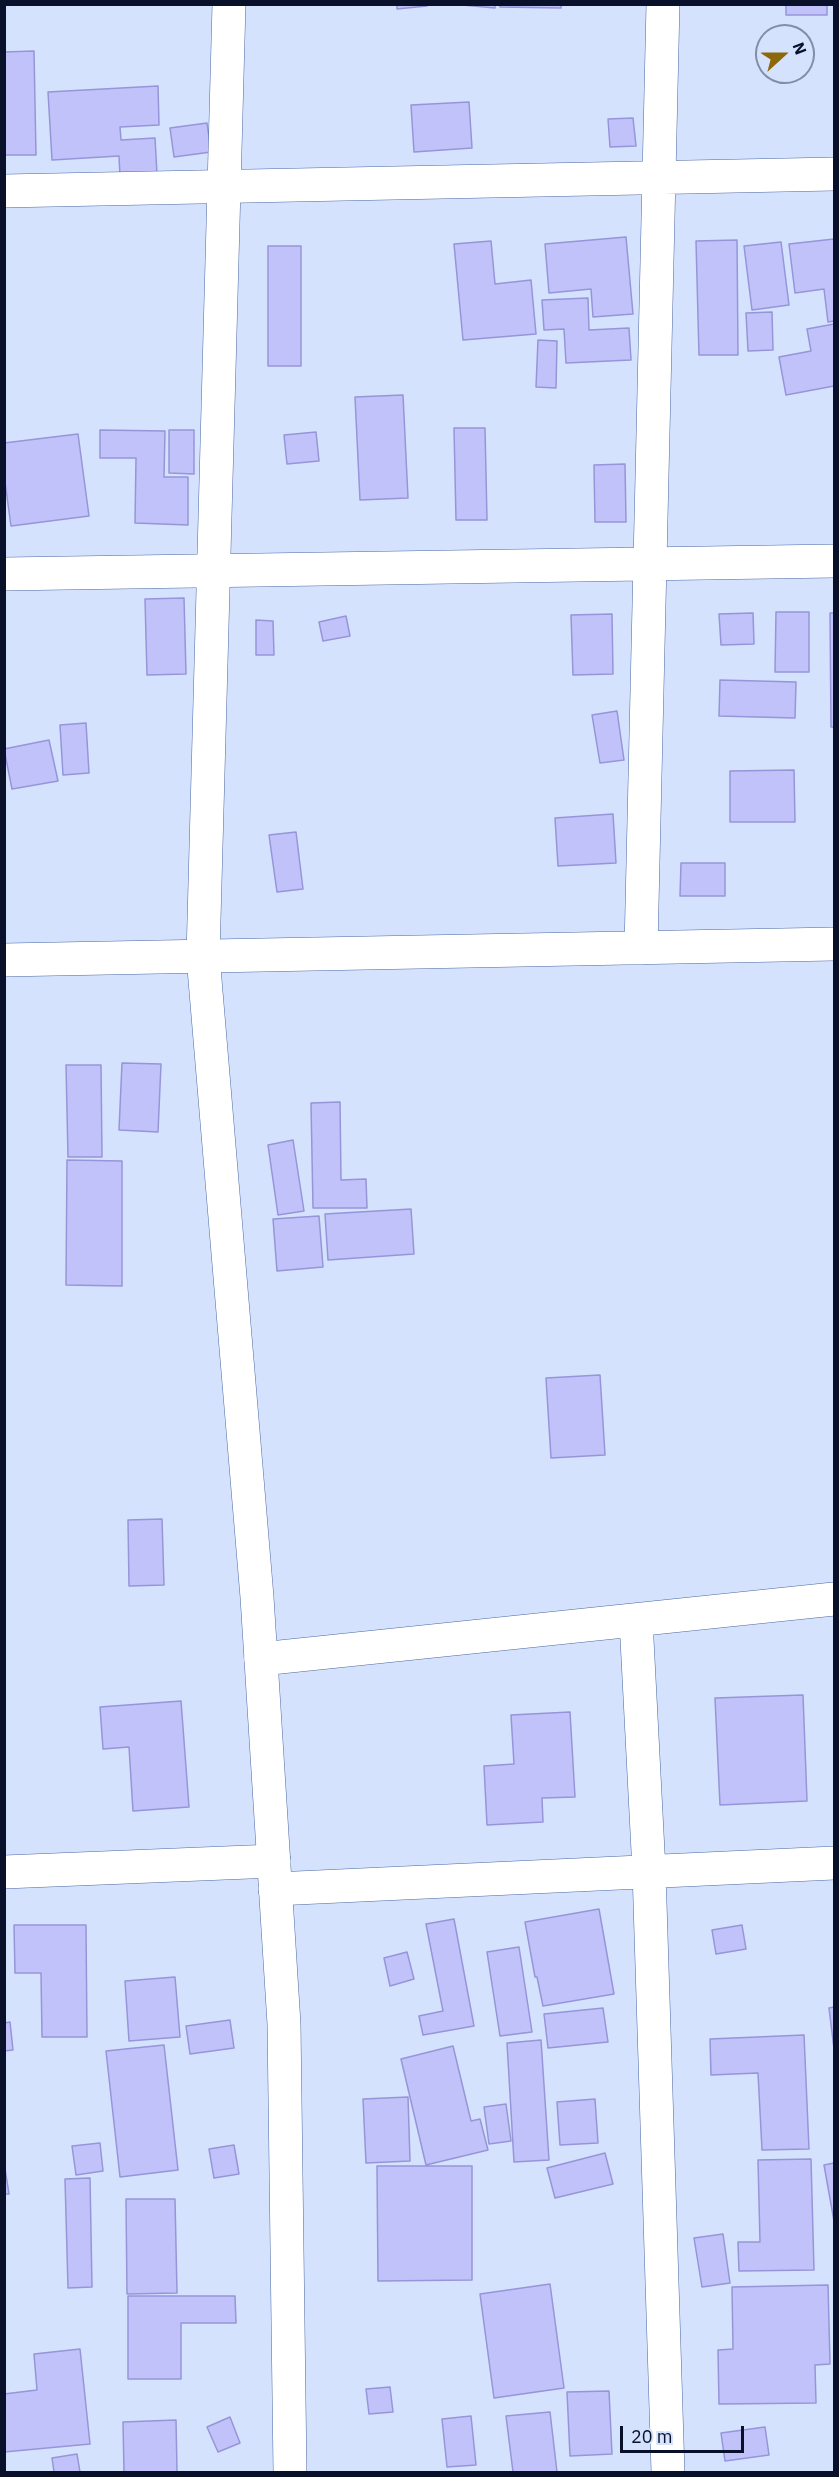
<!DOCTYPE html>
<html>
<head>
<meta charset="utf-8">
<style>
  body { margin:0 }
  #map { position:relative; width:839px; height:2477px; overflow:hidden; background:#d4e2fd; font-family:"IBM Plex Sans",sans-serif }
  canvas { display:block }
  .frame { position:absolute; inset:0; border:6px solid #081129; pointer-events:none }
  .north { position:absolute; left:755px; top:24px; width:60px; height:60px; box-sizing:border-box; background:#d4e2fd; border:2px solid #828ea8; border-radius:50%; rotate:69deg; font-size:16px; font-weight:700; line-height:24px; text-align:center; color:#081129 }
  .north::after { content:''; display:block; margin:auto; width:21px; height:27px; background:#8c6809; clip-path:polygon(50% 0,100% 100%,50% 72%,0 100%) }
  .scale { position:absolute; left:620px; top:2426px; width:124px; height:27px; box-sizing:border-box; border:3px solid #081129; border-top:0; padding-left:8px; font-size:18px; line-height:21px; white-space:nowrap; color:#081129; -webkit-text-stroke:4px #d4e2fd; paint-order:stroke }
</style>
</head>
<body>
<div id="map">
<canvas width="839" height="2477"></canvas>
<div class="frame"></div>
<div class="north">N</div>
<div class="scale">20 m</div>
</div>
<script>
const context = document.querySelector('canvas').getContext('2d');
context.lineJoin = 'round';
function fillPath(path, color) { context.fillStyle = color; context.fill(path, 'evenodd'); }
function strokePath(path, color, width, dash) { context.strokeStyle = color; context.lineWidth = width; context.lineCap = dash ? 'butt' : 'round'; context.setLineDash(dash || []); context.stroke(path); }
const building = new Path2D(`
  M 397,4 L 427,4 L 427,6 L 397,9 Z
  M 451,4 L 495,4 L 495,8 Z
  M 500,4 L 561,4 L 561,8 L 500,7 Z
  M 786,4 L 827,4 L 827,15 L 786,15 Z
  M 34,51 L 36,155 L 4,155 L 4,52 Z
  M 158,86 L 159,125 L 120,127 L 121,140 L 155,138 L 157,174 L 120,176 L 119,156 L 52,160 L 48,92 Z
  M 469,102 L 472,148 L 414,152 L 411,105 Z
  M 633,118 L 636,146 L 610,147 L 608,119 Z
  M 207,123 L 211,152 L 174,157 L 170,128 Z
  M 626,237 L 633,314 L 593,317 L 591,289 L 549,293 L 545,244 Z
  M 834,239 L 834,321 L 828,322 L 824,289 L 795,293 L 789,244 Z
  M 737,240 L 738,355 L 699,355 L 696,241 Z
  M 491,241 L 495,284 L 531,280 L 536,334 L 463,340 L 454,244 Z
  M 781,242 L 789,305 L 752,310 L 744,246 Z
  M 268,246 L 301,246 L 301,366 L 268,366 Z
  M 588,298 L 589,330 L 629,328 L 631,360 L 566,363 L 564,329 L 544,330 L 542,300 Z
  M 772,312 L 773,350 L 748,351 L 746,313 Z
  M 834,324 L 834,386 L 786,395 L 779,357 L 811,351 L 807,329 Z
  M 538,340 L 557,341 L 556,388 L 536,387 Z
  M 403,395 L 408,498 L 360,500 L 355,397 Z
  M 454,428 L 485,428 L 487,520 L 456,520 Z
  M 100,430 L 165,431 L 164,477 L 188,477 L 188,525 L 135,523 L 136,458 L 100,458 Z
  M 169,430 L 194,430 L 194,474 L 169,473 Z
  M 316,432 L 319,461 L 287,464 L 284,435 Z
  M 78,434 L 89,516 L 11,526 L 4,475 L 4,443 Z
  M 625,464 L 626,522 L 595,522 L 594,465 Z
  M 184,598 L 186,674 L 147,675 L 145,599 Z
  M 776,612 L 809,612 L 809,672 L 775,672 Z
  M 753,613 L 754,644 L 721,645 L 719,614 Z
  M 830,613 L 834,613 L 834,727 L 831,727 Z
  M 612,614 L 613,674 L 573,675 L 571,615 Z
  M 346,616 L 350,636 L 323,641 L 319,622 Z
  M 256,620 L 273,621 L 274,655 L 256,655 Z
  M 720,680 L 796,682 L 795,718 L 719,716 Z
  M 617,711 L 624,760 L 600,763 L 592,715 Z
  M 86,723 L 89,773 L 63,775 L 60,725 Z
  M 49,740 L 58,781 L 12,789 L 4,749 Z
  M 794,770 L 795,822 L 730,822 L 730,771 Z
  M 613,814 L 616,863 L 558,866 L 555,818 Z
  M 296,832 L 303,889 L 277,892 L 269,835 Z
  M 681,863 L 725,863 L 725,896 L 680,896 Z
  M 122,1063 L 161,1064 L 158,1132 L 119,1130 Z
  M 66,1065 L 101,1065 L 102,1157 L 68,1157 Z
  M 340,1102 L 341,1180 L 366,1179 L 367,1208 L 313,1208 L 311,1103 Z
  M 293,1140 L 304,1211 L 278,1215 L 268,1145 Z
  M 67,1160 L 122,1161 L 122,1286 L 66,1285 Z
  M 411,1209 L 414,1254 L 328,1260 L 325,1214 Z
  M 319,1216 L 323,1267 L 277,1271 L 273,1219 Z
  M 600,1375 L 605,1455 L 551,1458 L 546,1378 Z
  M 162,1519 L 164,1585 L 129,1586 L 128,1520 Z
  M 803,1695 L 807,1801 L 720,1805 L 715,1698 Z
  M 181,1701 L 189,1807 L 133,1811 L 129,1747 L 103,1749 L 100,1707 Z
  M 570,1712 L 575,1797 L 542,1798 L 543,1822 L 487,1825 L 484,1766 L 514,1764 L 511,1715 Z
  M 599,1909 L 614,1994 L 543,2006 L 537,1977 L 535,1977 L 525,1922 Z
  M 454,1919 L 474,2026 L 423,2035 L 419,2016 L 443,2011 L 426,1924 Z
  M 14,1925 L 86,1925 L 87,2037 L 42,2037 L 41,1973 L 15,1973 Z
  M 742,1925 L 746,1949 L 716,1954 L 712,1930 Z
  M 519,1947 L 532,2032 L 500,2036 L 487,1952 Z
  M 407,1952 L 414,1979 L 390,1986 L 384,1958 Z
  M 175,1977 L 180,2037 L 129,2041 L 125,1981 Z
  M 834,2007 L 834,2049 L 829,2008 Z
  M 603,2008 L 608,2042 L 548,2048 L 544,2014 Z
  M 230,2020 L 234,2048 L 190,2054 L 186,2026 Z
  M 10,2022 L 13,2050 L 4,2051 L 4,2023 Z
  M 804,2035 L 809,2149 L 762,2150 L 758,2073 L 711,2075 L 710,2039 Z
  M 541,2040 L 549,2160 L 514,2162 L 507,2043 Z
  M 164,2045 L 178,2170 L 120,2177 L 106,2051 Z
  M 453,2046 L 471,2121 L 480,2119 L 488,2150 L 426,2165 L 401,2059 Z
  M 408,2097 L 410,2161 L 366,2163 L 363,2099 Z
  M 595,2099 L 598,2143 L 560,2145 L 557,2102 Z
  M 506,2104 L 511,2141 L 489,2144 L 484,2107 Z
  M 100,2143 L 103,2171 L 76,2175 L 72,2146 Z
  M 234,2145 L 239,2174 L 214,2178 L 209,2149 Z
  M 605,2153 L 613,2184 L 555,2198 L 547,2168 Z
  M 811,2159 L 814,2270 L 739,2271 L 738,2242 L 760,2242 L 758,2160 Z
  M 4,2162 L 9,2194 L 4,2194 Z
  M 834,2163 L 834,2221 L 824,2165 Z
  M 377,2166 L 472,2166 L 472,2280 L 378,2281 Z
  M 90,2178 L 92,2287 L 68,2288 L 65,2179 Z
  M 126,2199 L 175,2199 L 177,2293 L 127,2294 Z
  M 723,2234 L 730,2283 L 702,2287 L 694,2238 Z
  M 550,2284 L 564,2388 L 494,2398 L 480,2294 Z
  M 828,2285 L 830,2364 L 815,2365 L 816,2403 L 719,2404 L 718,2350 L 733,2349 L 732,2287 Z
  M 128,2296 L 235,2296 L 236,2323 L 181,2323 L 181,2379 L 128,2379 Z
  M 80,2349 L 90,2444 L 4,2452 L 4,2394 L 37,2390 L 34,2354 Z
  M 390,2387 L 393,2412 L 369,2414 L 366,2389 Z
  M 609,2391 L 612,2454 L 570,2456 L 567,2392 Z
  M 550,2412 L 557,2472 L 513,2472 L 506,2416 Z
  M 471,2416 L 476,2465 L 447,2467 L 442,2419 Z
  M 230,2417 L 240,2443 L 218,2452 L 207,2427 Z
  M 176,2420 L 177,2472 L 124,2472 L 123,2422 Z
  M 765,2427 L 769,2455 L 725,2461 L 721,2433 Z
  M 77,2454 L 80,2472 L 54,2472 L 52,2458 Z`);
fillPath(building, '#c2c2fb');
strokePath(building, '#9695d9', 1.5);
const street = new Path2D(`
  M 4,191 L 834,174
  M 4,574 L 834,561
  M 641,948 L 663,4
  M 4,960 L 834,944
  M 636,1620 L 649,1871 L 668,2472
  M 261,1659 L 834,1599
  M 4,1872 L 274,1861
  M 275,1889 L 834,1863`);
const secondary = new Path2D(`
  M 229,4 L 203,956 L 257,1597 L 284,2024 L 290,2472`);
strokePath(street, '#4d68a3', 34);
strokePath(secondary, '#4d68a3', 34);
strokePath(street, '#fff', 33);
strokePath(secondary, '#fff', 33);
</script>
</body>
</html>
